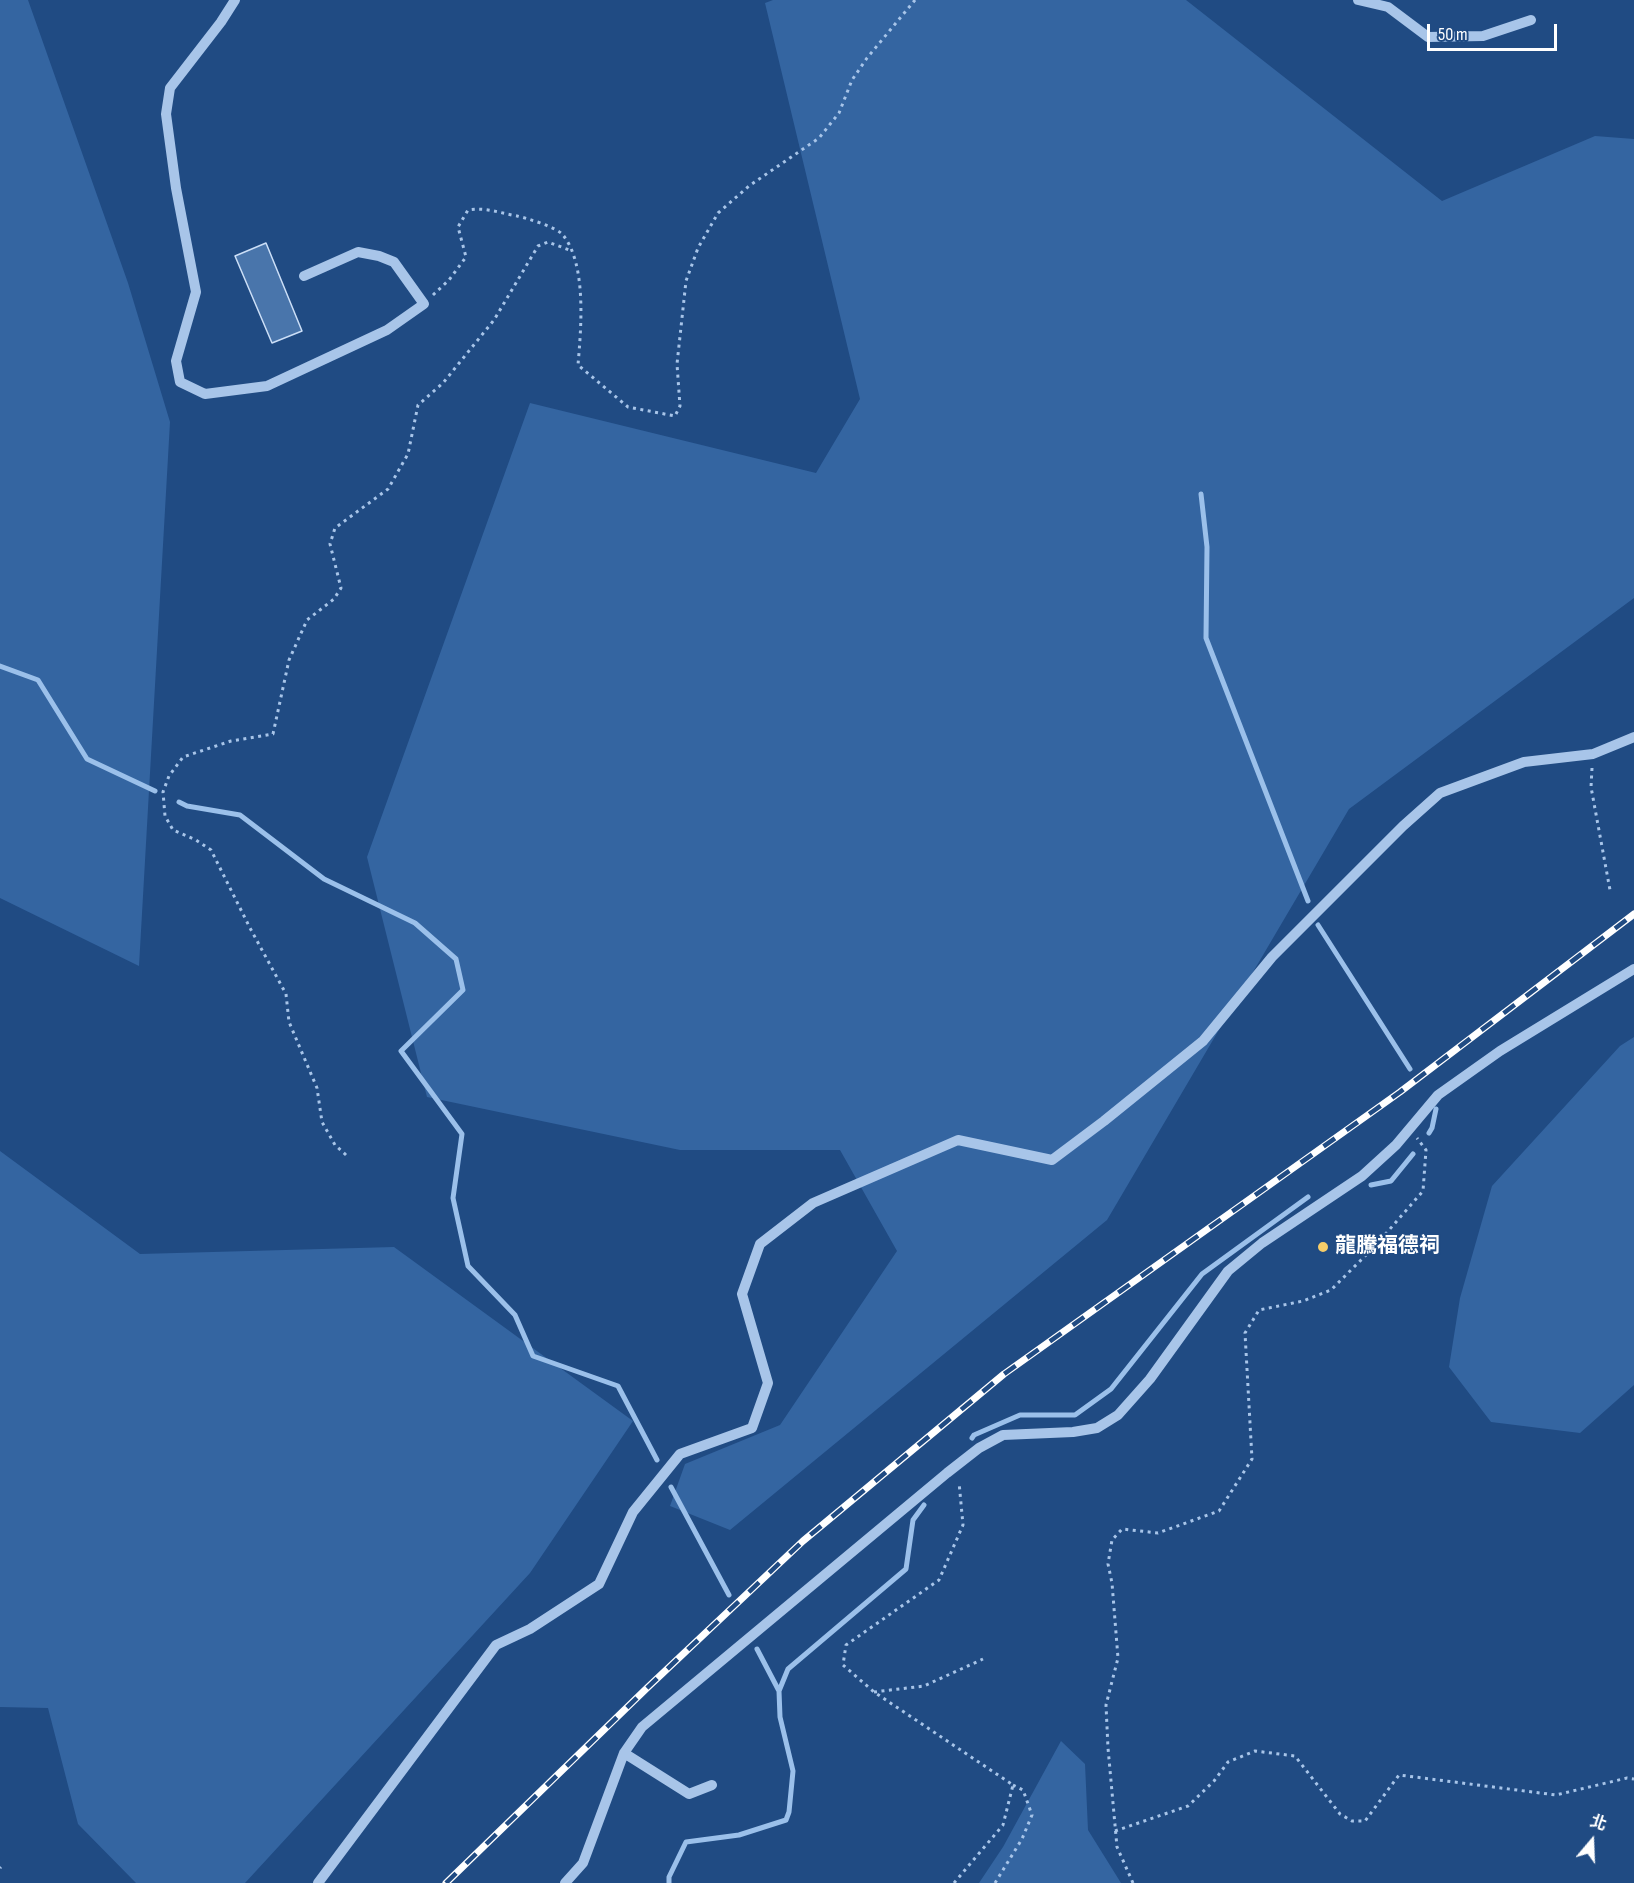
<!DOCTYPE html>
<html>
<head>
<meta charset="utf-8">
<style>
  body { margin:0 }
  #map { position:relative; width:1634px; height:1883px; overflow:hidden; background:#204b83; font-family:"Sofia Sans Condensed","Noto Sans TC",sans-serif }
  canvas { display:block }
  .north { position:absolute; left:1562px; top:1811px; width:60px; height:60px; -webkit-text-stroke:4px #204b83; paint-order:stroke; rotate:19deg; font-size:16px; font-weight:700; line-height:24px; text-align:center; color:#fff }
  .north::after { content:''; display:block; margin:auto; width:21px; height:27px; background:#fff; clip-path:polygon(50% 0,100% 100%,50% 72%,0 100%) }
  .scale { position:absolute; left:1427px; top:24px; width:130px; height:27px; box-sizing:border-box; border:3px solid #fff; border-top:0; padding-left:8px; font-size:18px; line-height:21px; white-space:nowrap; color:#fff; -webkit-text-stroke:4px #204b83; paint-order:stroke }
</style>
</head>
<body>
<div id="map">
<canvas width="1634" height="1883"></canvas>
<div class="north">北</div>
<div class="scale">50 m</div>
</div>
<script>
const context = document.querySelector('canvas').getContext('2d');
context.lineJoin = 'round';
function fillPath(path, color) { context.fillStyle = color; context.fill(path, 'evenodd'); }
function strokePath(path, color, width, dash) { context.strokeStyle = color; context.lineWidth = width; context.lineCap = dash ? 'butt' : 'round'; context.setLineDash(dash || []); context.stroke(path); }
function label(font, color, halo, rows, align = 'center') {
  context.font = font + ' "Sofia Sans Condensed","Noto Sans TC",sans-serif'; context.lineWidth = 4.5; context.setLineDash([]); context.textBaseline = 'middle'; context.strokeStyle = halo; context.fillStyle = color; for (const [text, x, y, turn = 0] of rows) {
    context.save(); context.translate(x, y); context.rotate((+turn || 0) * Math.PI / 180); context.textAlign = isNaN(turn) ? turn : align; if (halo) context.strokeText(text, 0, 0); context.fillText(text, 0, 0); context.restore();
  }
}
fillPath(new Path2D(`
  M 0,0 L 28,0 L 128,283 L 170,422 L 139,966 L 0,898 Z
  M 773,0 L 1186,0 L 1442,201 L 1595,136 L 1634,139 L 1634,598 L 1349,809 L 1107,1220 L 730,1530 L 670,1506 L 685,1464 L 780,1425 L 897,1251 L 840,1150 L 680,1150 L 427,1097 L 367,857 L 530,403 L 816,473 L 860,399 L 765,3 Z
  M 1634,1037 L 1634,1385 L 1580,1433 L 1491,1422 L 1449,1367 L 1460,1298 L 1492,1186 L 1620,1046 Z
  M 0,1151 L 140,1254 L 394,1247 L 633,1421 L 530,1573 L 245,1883 L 136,1883 L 78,1824 L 48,1708 L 0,1707 Z
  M 1061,1741 L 1085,1764 L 1088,1830 L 1121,1883 L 979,1883 L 1003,1847 Z`), '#3465a1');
strokePath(new Path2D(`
  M 1201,494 L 1207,547 L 1206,638 L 1308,901
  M 0,666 L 38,680 L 87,759 L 155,791
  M 179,802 L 187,806 L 240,815 L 324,879 L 415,923 L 456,959 L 463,990 L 401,1051 L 462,1134 L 453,1198 L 468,1266 L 515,1315 L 533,1356 L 618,1386 L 657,1460
  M 1318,925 L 1410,1069
  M 1429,1133 L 1432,1128 L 1436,1109
  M 1371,1185 L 1391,1181 L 1413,1154
  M 972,1438 L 974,1435 L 1020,1415 L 1075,1415 L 1111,1389 L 1202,1274 L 1308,1197
  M 671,1487 L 729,1595
  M 757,1649 L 779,1691
  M 669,1883 L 669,1877 L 686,1842 L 739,1835 L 786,1820 L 789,1812 L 793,1771 L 780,1717 L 779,1691 L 788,1669 L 906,1569 L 913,1520 L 924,1505`), '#9bc0ea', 5);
const building = new Path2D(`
  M 266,243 L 302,331 L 272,343 L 235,256 Z`);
fillPath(building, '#4975ab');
strokePath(building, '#ccdff7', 1.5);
strokePath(new Path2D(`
  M 433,295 L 449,280 L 466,257 L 458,227 L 468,210 C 485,207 500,213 517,216 C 527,218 558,228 563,235 C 587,265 581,329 578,365 L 628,407 L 675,416 L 680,406 L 677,364 L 686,281 L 698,248 L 718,213 L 749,186 L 819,138 L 839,113 L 852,80 L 867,58 L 915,0
  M 1592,768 L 1591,787 L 1610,890
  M 346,1155 L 335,1145 L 322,1122 L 317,1088 L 289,1022 L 286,994 L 250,928 L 211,850 L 196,840 L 173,830 L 165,816 L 163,792 L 169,776 L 183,757 L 231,741 L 273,734 L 289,660 L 307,620 L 334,599 L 341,588 L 330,544 L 335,528 L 388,489 L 408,454 L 418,405 L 443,383 L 494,320 L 538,246 L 548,242 L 572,251
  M 874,1692 L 924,1686 L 983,1659
  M 1115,1831 L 1188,1806 L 1214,1781 L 1228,1762 L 1255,1751 L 1295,1756 L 1340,1814 L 1352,1821 L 1365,1821 L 1399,1775 L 1556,1795 L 1627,1778 L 1634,1779
  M 0,1868 L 1,1867
  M 954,1883 L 1003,1825 L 1013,1785 L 874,1692 L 843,1665 L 846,1645 L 939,1580 L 963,1525 L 959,1482
  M 995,1883 L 1022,1839 L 1032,1815 L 1023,1790 L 1013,1785
  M 1133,1883 L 1117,1847 L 1108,1748 L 1106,1705 L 1118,1658 L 1112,1583 L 1108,1564 L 1112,1540 L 1122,1529 L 1158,1533 L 1219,1511 L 1252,1459 L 1245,1333 L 1259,1310 L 1303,1301 L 1331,1290 L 1376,1245 L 1423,1191 L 1426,1150 L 1417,1138`), '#a8c5e9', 3, [3, 4.5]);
strokePath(new Path2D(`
  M 235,0 L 221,22 L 170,88 L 166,114 L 176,188 L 196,292 L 176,361 L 180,382 L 205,394 L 267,386 L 387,330 L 424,304 L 394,262 L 379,256 L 358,252 L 304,276
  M 1358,0 L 1388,7 L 1428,37 L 1483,36 L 1531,20
  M 624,1753 L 689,1794 L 712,1785
  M 318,1883 L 496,1645 L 530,1629 L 599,1584 L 633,1512 L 680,1454 L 752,1428 L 768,1383 L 742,1294 L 760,1244 L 813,1203 L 958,1140 L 1052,1160 L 1104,1121 L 1203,1041 L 1272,957 L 1403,826 L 1440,793 L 1524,762 L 1593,754 L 1634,737
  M 565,1883 L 583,1863 L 624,1753 L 642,1727 L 947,1473 L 979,1448 L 1003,1435 L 1073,1432 L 1097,1428 L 1118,1415 L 1150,1379 L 1228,1271 L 1262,1243 L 1362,1176 L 1396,1145 L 1438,1095 L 1500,1051 L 1634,969`), '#a8c5e9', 10);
const rail = new Path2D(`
  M 446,1883 L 647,1688 L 803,1541 L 1004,1374 L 1400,1092 L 1634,914`);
strokePath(rail, '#fff', 7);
strokePath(rail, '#204b83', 4.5, [14]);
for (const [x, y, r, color] of [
  [1323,1247,6,"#f6cd69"]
]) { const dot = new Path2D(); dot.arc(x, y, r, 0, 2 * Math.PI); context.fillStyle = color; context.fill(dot); strokePath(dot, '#204b83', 2); }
label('bold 21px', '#fff', '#204b83', [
  ["龍騰福德祠",1335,1247]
], 'left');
</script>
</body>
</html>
